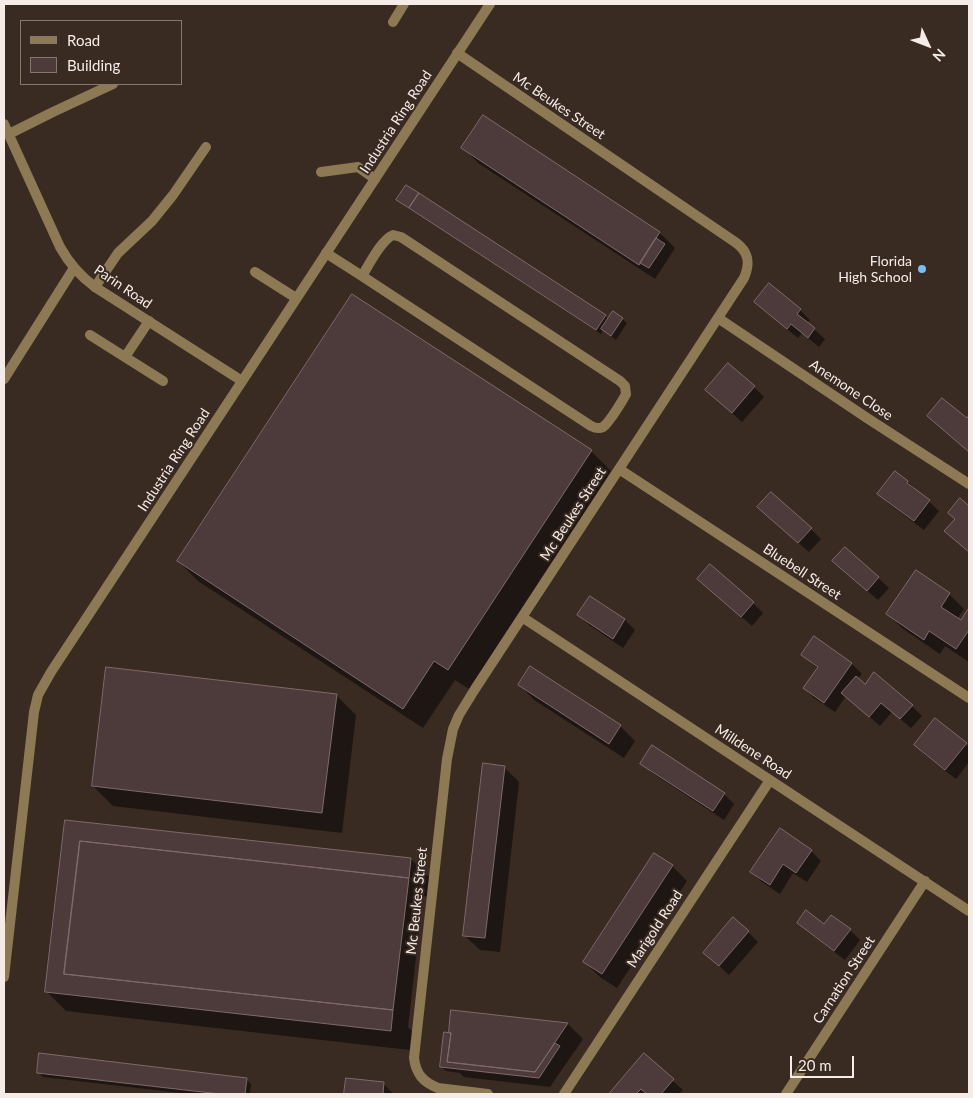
<!DOCTYPE html>
<html>
<head>
<meta charset="utf-8">
<style>
  body { margin:0 }
  #map { position:relative; width:973px; height:1098px; overflow:hidden; background:#392a22; font-family:Lato,sans-serif }
  canvas { display:block }
  .frame { position:absolute; inset:0; border:5px solid #f6ece7; pointer-events:none }
  .legend { position:absolute; left:20px; top:20px; width:162px; height:65px; box-sizing:border-box; background:#392a22; border:1px solid #857871; margin:0; padding:6px 9px; list-style:none; font-size:15px; color:#f6ece7 }
  .legend li { display:flex; align-items:center; gap:10px; height:25px }
  .legend b { width:25px; border:1px solid #857871 }
  .north { position:absolute; left:903px; top:20px; width:50px; height:50px; -webkit-text-stroke:4px #392a22; paint-order:stroke; rotate:133deg; font-size:14px; font-weight:700; line-height:20px; text-align:center; color:#f6ece7 }
  .north::after { content:''; display:block; margin:auto; width:18px; height:22px; background:#f6ece7; clip-path:polygon(50% 0,100% 100%,50% 72%,0 100%) }
  .scale { position:absolute; left:790px; top:1056px; width:64px; height:22px; box-sizing:border-box; border:2px solid #f6ece7; border-top:0; padding-left:6px; font-size:15px; line-height:18px; white-space:nowrap; color:#f6ece7; -webkit-text-stroke:4px #392a22; paint-order:stroke }
</style>
</head>
<body>
<div id="map">
<canvas width="973" height="1098"></canvas>
<div class="frame"></div>
<ul class="legend">
<li><b style="height:6px;background:#8d7954"></b>Road</li>
<li><b style="height:14px;background:#4d3a3b"></b>Building</li>
</ul>
<div class="north">N</div>
<div class="scale">20 m</div>
</div>
<script>
const context = document.querySelector('canvas').getContext('2d');
context.lineJoin = 'round';
function fillPath(path, color) { context.fillStyle = color; context.fill(path, 'evenodd'); }
function strokePath(path, color, width, dash) { context.strokeStyle = color; context.lineWidth = width; context.lineCap = dash ? 'butt' : 'round'; context.setLineDash(dash || []); context.stroke(path); }
function label(font, color, halo, rows, align = 'center') {
  context.font = font + ' Lato,sans-serif'; context.lineWidth = 4; context.setLineDash([]); context.textBaseline = 'middle'; context.strokeStyle = halo; context.fillStyle = color; for (const [text, x, y, turn = 0] of rows) {
    context.save(); context.translate(x, y); context.rotate((+turn || 0) * Math.PI / 180); context.textAlign = isNaN(turn) ? turn : align; if (halo) context.strokeText(text, 0, 0); context.fillText(text, 0, 0); context.restore();
  }
}
fillPath(new Path2D(`
  M 483,117 L 660,233 L 675,248 L 655,279 L 478,163 L 463,147 Z
  M 398,200 L 605,316 L 609,319 L 622,319 L 627,323 L 616,340 L 603,330 L 601,334 L 403,204 Z
  M 353,295 L 591,451 L 611,471 L 469,689 L 455,680 L 423,728 L 198,581 L 178,561 Z
  M 756,302 L 800,310 L 810,320 L 807,323 L 825,339 L 819,347 L 802,333 L 798,338 L 766,312 Z
  M 754,387 L 764,397 L 742,422 L 706,390 Z
  M 895,472 L 908,482 L 939,511 L 924,530 L 889,504 L 879,494 Z
  M 769,517 L 811,529 L 821,539 L 809,552 Z
  M 845,548 L 889,588 L 878,600 L 844,571 Z
  M 709,589 L 753,603 L 763,613 L 752,626 Z
  M 949,594 L 964,609 L 957,619 L 961,622 L 968,611 L 969,612 L 969,662 L 945,646 L 940,654 L 903,629 L 888,614 Z
  M 590,598 L 625,620 L 635,630 L 623,648 L 589,625 L 579,615 Z
  M 803,655 L 852,664 L 862,674 L 857,679 L 865,685 L 912,706 L 922,716 L 911,728 L 892,712 L 880,726 L 846,696 L 835,712 L 814,698 L 804,688 L 818,669 Z
  M 519,684 L 620,726 L 635,741 L 624,758 L 534,700 Z
  M 336,695 L 356,715 L 342,833 L 113,806 L 93,786 Z
  M 966,744 L 969,747 L 969,762 L 956,779 L 925,755 L 915,745 Z
  M 642,763 L 724,794 L 734,804 L 724,820 L 652,773 Z
  M 504,767 L 519,782 L 500,952 L 480,950 L 464,935 Z
  M 811,851 L 821,861 L 807,882 L 793,873 L 780,894 L 762,882 L 752,872 Z
  M 411,859 L 431,879 L 429,897 L 423,896 L 408,1027 L 413,1032 L 410,1050 L 66,1011 L 46,991 Z
  M 672,866 L 687,881 L 617,988 L 600,977 L 584,962 Z
  M 831,916 L 850,930 L 860,940 L 845,960 L 808,932 L 798,922 L 824,925 Z
  M 748,932 L 758,942 L 729,975 L 715,962 Z
  M 452,1012 L 568,1024 L 583,1039 L 550,1087 L 464,1077 L 460,1073 L 446,1071 L 441,1067 L 450,1034 Z
  M 644,1055 L 683,1090 L 679,1094 L 611,1094 Z
  M 38,1072 L 246,1079 L 251,1084 L 250,1094 L 189,1094 L 43,1077 Z
  M 347,1079 L 383,1083 L 393,1094 L 346,1094 Z`), '#0007');
const building = new Path2D(`
  M 483,115 L 660,232 L 639,265 L 461,148 Z
  M 406,185 L 419,193 L 409,208 L 396,200 Z
  M 419,193 L 606,315 L 596,330 L 409,208 Z
  M 656,238 L 665,244 L 649,268 L 640,263 Z
  M 769,283 L 801,309 L 797,314 L 815,328 L 808,338 L 791,324 L 787,329 L 754,302 Z
  M 352,294 L 592,450 L 448,670 L 434,661 L 403,709 L 177,561 Z
  M 613,311 L 623,318 L 611,336 L 601,329 Z
  M 728,363 L 755,386 L 732,413 L 705,390 Z
  M 942,398 L 967,418 L 969,415 L 969,452 L 927,416 Z
  M 895,471 L 908,481 L 907,483 L 930,500 L 914,521 L 877,494 Z
  M 771,492 L 812,528 L 798,543 L 757,507 Z
  M 960,498 L 969,506 L 969,552 L 944,531 L 955,519 L 948,513 Z
  M 845,547 L 879,577 L 867,591 L 832,561 Z
  M 710,564 L 754,602 L 741,617 L 697,579 Z
  M 916,570 L 950,593 L 941,607 L 961,620 L 968,609 L 969,610 L 969,630 L 956,649 L 929,631 L 924,640 L 886,614 Z
  M 590,596 L 625,619 L 613,639 L 577,615 Z
  M 814,636 L 852,663 L 824,703 L 803,688 L 818,667 L 801,655 Z
  M 530,666 L 621,725 L 609,744 L 518,685 Z
  M 106,667 L 337,694 L 322,813 L 92,786 Z
  M 874,672 L 913,705 L 900,719 L 881,703 L 869,717 L 841,693 L 856,676 L 865,684 Z
  M 935,718 L 967,743 L 945,770 L 914,745 Z
  M 652,745 L 725,793 L 713,811 L 640,764 Z
  M 483,763 L 505,766 L 485,938 L 463,936 Z
  M 65,820 L 411,858 L 409,878 L 80,841 L 64,974 L 393,1010 L 391,1031 L 45,992 Z
  M 780,828 L 812,850 L 796,873 L 783,864 L 770,885 L 750,872 Z
  M 80,841 L 409,878 L 393,1010 L 64,974 Z
  M 654,853 L 673,865 L 602,974 L 583,962 Z
  M 806,910 L 824,924 L 831,915 L 851,929 L 834,951 L 797,923 Z
  M 733,917 L 749,931 L 719,966 L 703,953 Z
  M 451,1010 L 568,1023 L 535,1072 L 447,1062 L 451,1033 L 449,1032 Z
  M 444,1032 L 451,1033 L 447,1062 L 535,1072 L 555,1043 L 560,1046 L 539,1078 L 440,1067 Z
  M 39,1053 L 247,1078 L 245,1094 L 220,1094 L 37,1073 Z
  M 644,1053 L 674,1079 L 661,1094 L 647,1094 L 641,1089 L 636,1094 L 609,1094 Z
  M 346,1078 L 384,1082 L 383,1094 L 344,1094 Z`);
fillPath(building, '#4d3a3b');
strokePath(building, '#7e6a6a', 1);
strokePath(new Path2D(`
  M 393,22 L 404,4
  M 9,134 L 53,112 L 113,84
  M 321,172 L 358,167 L 375,179
  M 393,235 L 401,237 L 620,381 L 625,386 L 626,394 C 623,400 609,423 603,427 C 599,429 595,428 591,426 L 362,276 C 369,265 381,240 393,235 Z
  M 326,253 L 362,276
  M 255,272 L 296,298
  M 95,287 L 118,253 L 152,221 L 173,195 L 206,147
  M 90,335 L 163,381
  M 125,357 L 149,321
  M 4,379 L 74,268`), '#8d7954', 10);
strokePath(new Path2D(`
  M 457,53 L 735,242 C 748,251 751,262 744,278 L 475,689 L 459,715 L 453,729 L 447,759 L 414,1058 C 416,1074 423,1082 438,1088 L 488,1094
  M 4,124 L 60,247 C 69,263 80,276 95,287 L 242,381
  M 718,318 L 867,418 L 969,484
  M 619,469 L 969,698
  M 522,617 L 969,911
  M 564,1094 L 770,780
  M 786,1094 L 925,881`), '#8d7954', 10);
strokePath(new Path2D(`
  M 4,977 L 34,712 L 38,695 L 51,672 L 490,4`), '#8d7954', 10);
for (const [x, y, r, color] of [
  [922,269,5,"#78bff7"]
]) { const dot = new Path2D(); dot.arc(x, y, r, 0, 2 * Math.PI); context.fillStyle = color; context.fill(dot); strokePath(dot, '#392a22', 2); }
label('14px', '#f6ece7', '#392a22', [
  ["Mc Beukes Street",559,106,34],
  ["Industria Ring Road",396,122,-57],
  ["Parin Road",123,287,34],
  ["Anemone Close",851,390,34],
  ["Industria Ring Road",174,460,-57],
  ["Mc Beukes Street",573,514,-57],
  ["Bluebell Street",802,572,33],
  ["Milldene Road",753,752,33],
  ["Mc Beukes Street",417,901,-84],
  ["Marigold Road",655,929,-57],
  ["Carnation Street",844,980,-57]
]);
label('14px', '#f6ece7', '#392a22', [
  ["Florida",912,261],
  ["High School",912,277]
], 'right');
</script>
</body>
</html>
